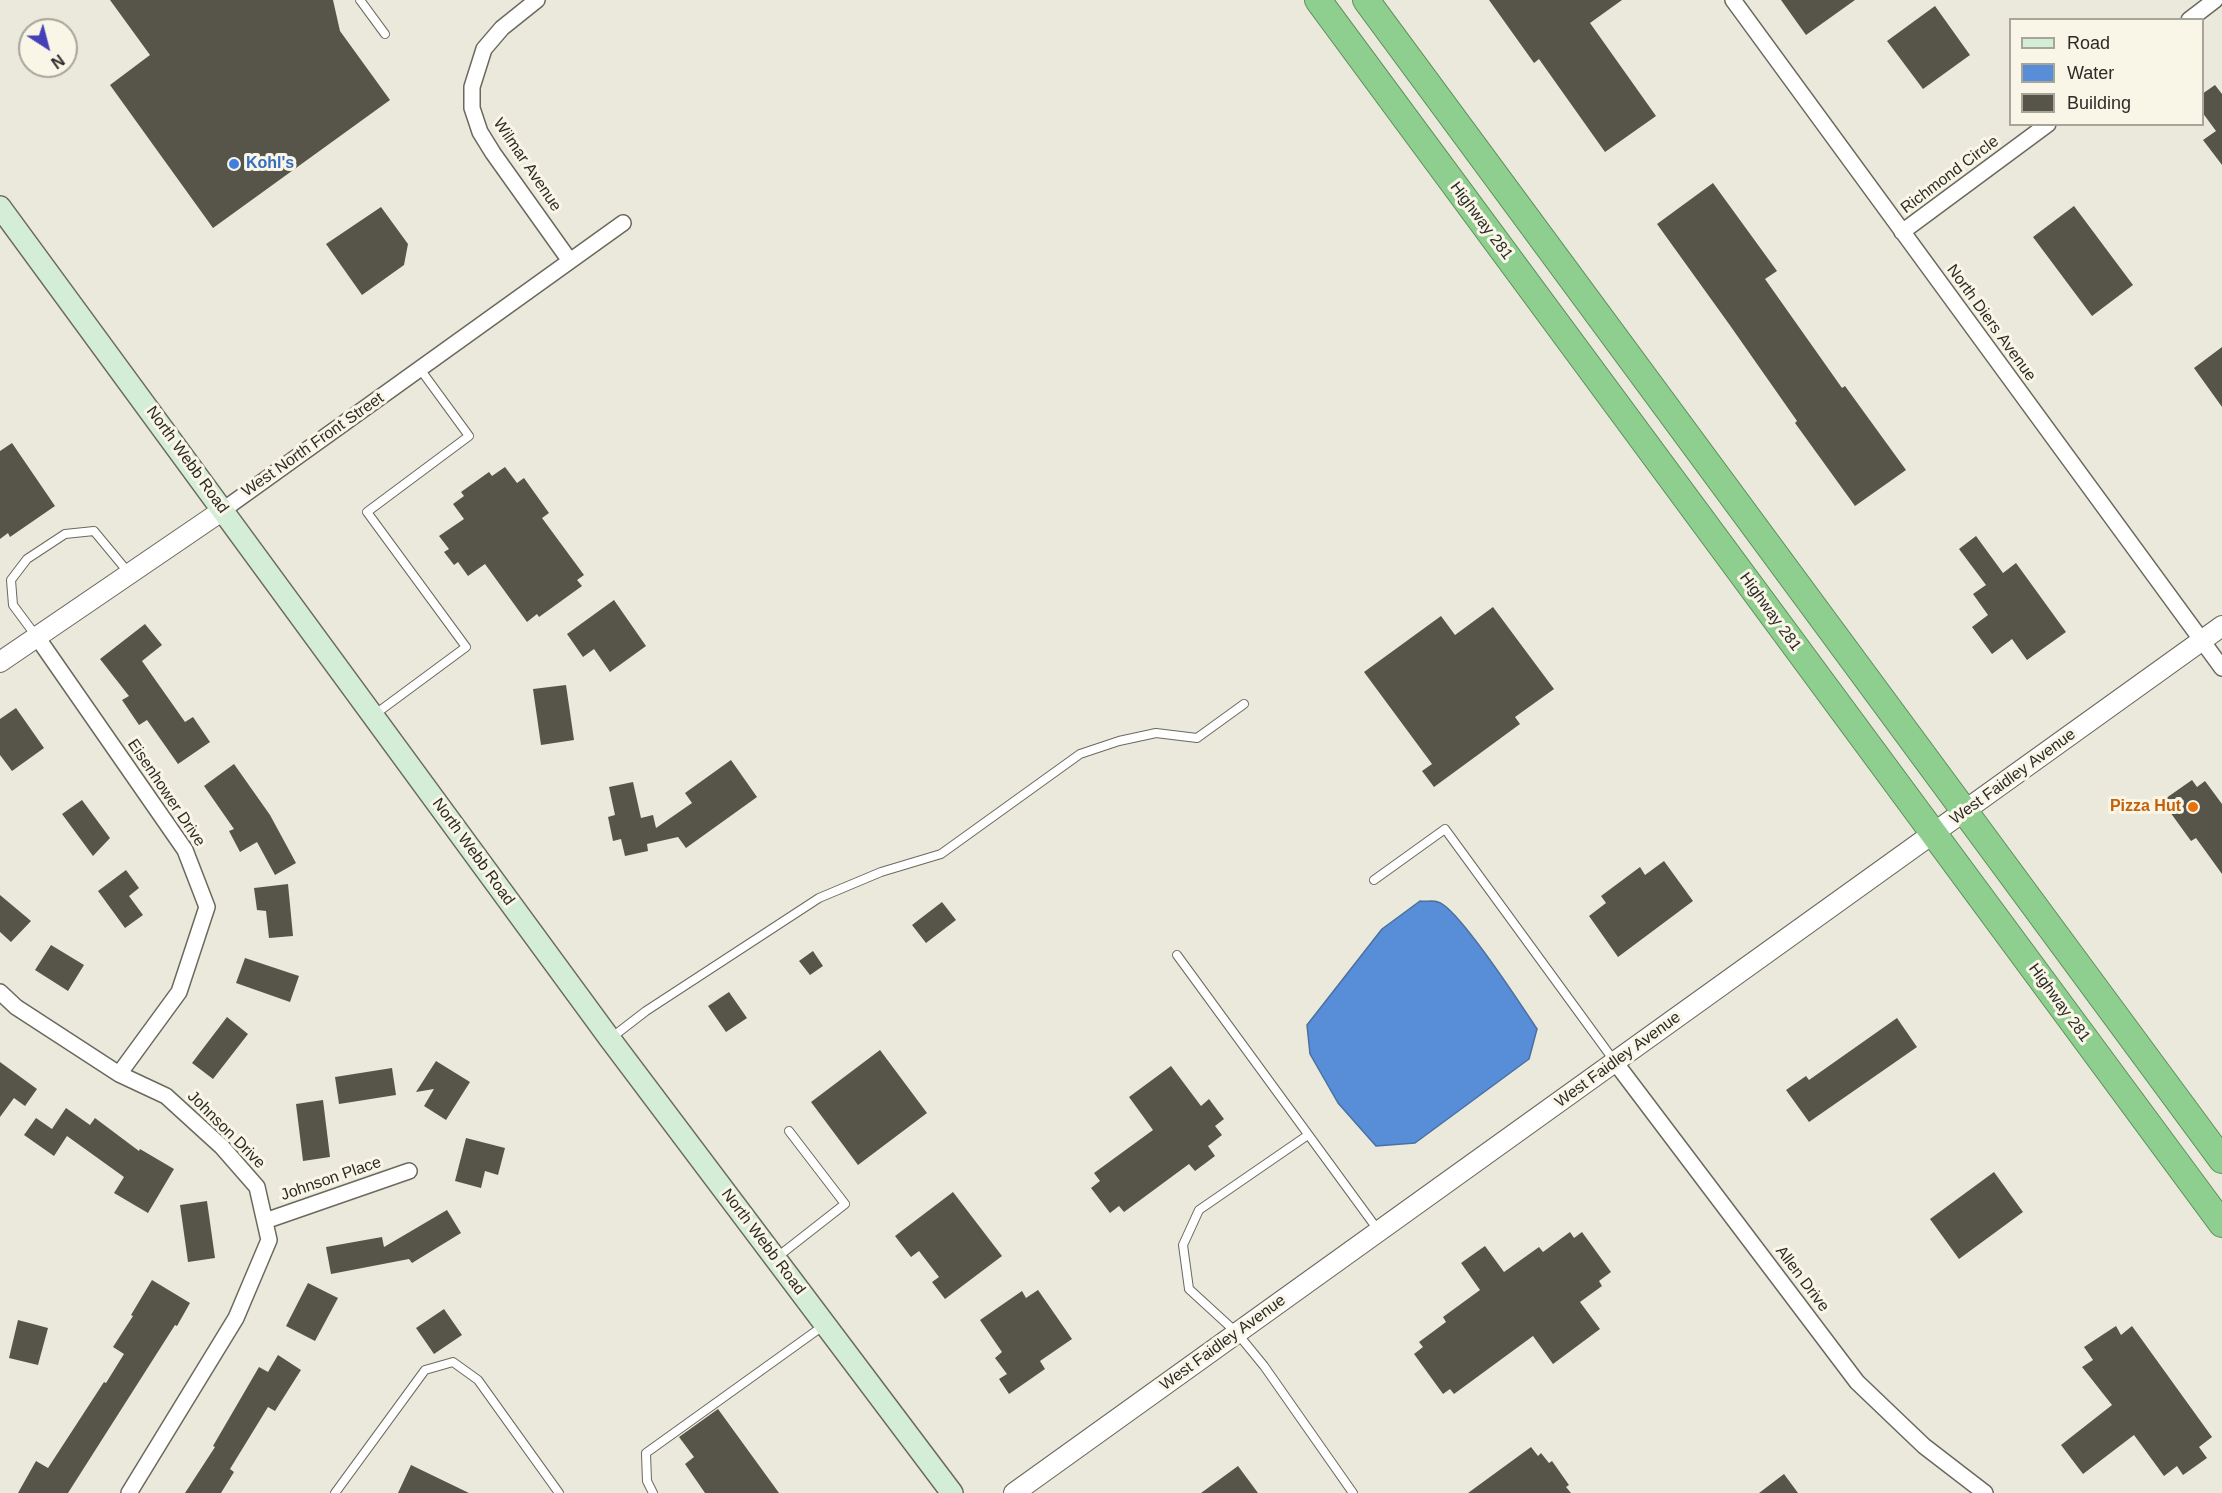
<!DOCTYPE html>
<html>
<head>
<meta charset="utf-8">
<style>
  body { margin:0 }
  #map { position:relative; width:2222px; height:1493px; overflow:hidden; background:#ebe9db; font-family:Helvetica,sans-serif }
  canvas { display:block }
  .legend { position:absolute; left:2009px; top:18px; width:195px; height:108px; box-sizing:border-box; background:#f9f6e8; border:2px solid #a7a59a; margin:0; padding:8px 10px; list-style:none; font-size:18px; color:#2c2b26 }
  .legend li { display:flex; align-items:center; gap:12px; height:30px }
  .legend b { width:30px; border:2px solid #a7a59a }
  .north { position:absolute; left:18px; top:18px; width:60px; height:60px; box-sizing:border-box; background:#f9f6e8; border:2px solid #a7a59a; border-radius:50%; rotate:144deg; font-size:16px; font-weight:700; line-height:24px; text-align:center; color:#2c2b26 }
  .north::after { content:''; display:block; margin:auto; width:21px; height:27px; background:#4540b5; clip-path:polygon(50% 0,100% 100%,50% 72%,0 100%) }
</style>
</head>
<body>
<div id="map">
<canvas width="2222" height="1493"></canvas>
<ul class="legend">
<li><b style="height:8px;background:#d4edd6"></b>Road</li>
<li><b style="height:16px;background:#578ed7"></b>Water</li>
<li><b style="height:16px;background:#57554a"></b>Building</li>
</ul>
<div class="north">N</div>
</div>
<script>
const context = document.querySelector('canvas').getContext('2d');
context.lineJoin = 'round';
function fillPath(path, color) { context.fillStyle = color; context.fill(path, 'evenodd'); }
function strokePath(path, color, width, dash) { context.strokeStyle = color; context.lineWidth = width; context.lineCap = dash ? 'butt' : 'round'; context.setLineDash(dash || []); context.stroke(path); }
function label(font, color, halo, rows, align = 'center') {
  context.font = font + ' Helvetica,sans-serif'; context.lineWidth = 6; context.setLineDash([]); context.textBaseline = 'middle'; context.strokeStyle = halo; context.fillStyle = color; for (const [text, x, y, turn = 0] of rows) {
    context.save(); context.translate(x, y); context.rotate((+turn || 0) * Math.PI / 180); context.textAlign = isNaN(turn) ? turn : align; if (halo) context.strokeText(text, 0, 0); context.fillText(text, 0, 0); context.restore();
  }
}
const water = new Path2D(`
  M 1420,901 C 1425,902 1433,900 1438,902 C 1458,907 1523,1008 1537,1029 L 1529,1059 L 1415,1143 L 1376,1146 L 1338,1103 L 1310,1054 L 1307,1025 L 1382,929 Z`);
fillPath(water, '#578ed7');
strokePath(water, '#4a70a2', 1.5);
fillPath(new Path2D(`
  M 110,0 L 333,0 L 340,31 L 390,100 L 213,228 L 110,85 L 150,55 Z
  M 1489,0 L 1622,0 L 1590,23 L 1656,116 L 1605,152 L 1539,59 L 1534,63 Z
  M 1781,0 L 1855,0 L 1806,35 Z
  M 1935,6 L 1970,55 L 1923,89 L 1887,41 Z
  M 2215,85 L 2222,94 L 2222,165 L 2203,140 L 2216,131 L 2202,112 L 2202,94 Z
  M 1713,183 L 1777,271 L 1765,279 L 1842,388 L 1845,386 L 1906,470 L 1855,506 L 1795,423 L 1797,421 L 1729,324 L 1657,224 Z
  M 2074,206 L 2133,285 L 2092,316 L 2033,237 Z
  M 381,207 L 408,244 L 404,265 L 362,295 L 326,244 Z
  M 2222,347 L 2222,407 L 2194,368 Z
  M 12,443 L 55,506 L 10,537 L 8,533 L 0,539 L 0,451 Z
  M 505,467 L 517,483 L 524,478 L 549,513 L 542,518 L 584,575 L 577,580 L 582,586 L 539,617 L 537,614 L 527,622 L 485,564 L 468,576 L 458,562 L 454,565 L 444,552 L 449,549 L 439,536 L 464,519 L 453,504 L 464,496 L 461,492 L 489,472 L 492,476 Z
  M 1976,536 L 2003,573 L 2016,563 L 2066,632 L 2027,660 L 2012,639 L 1992,654 L 1972,627 L 1988,615 L 1973,594 L 1986,585 L 1959,549 Z
  M 614,600 L 646,646 L 610,672 L 594,649 L 583,657 L 567,634 Z
  M 1493,607 L 1554,689 L 1515,717 L 1520,724 L 1434,787 L 1422,771 L 1432,764 L 1364,672 L 1441,616 L 1455,635 Z
  M 145,624 L 162,645 L 142,661 L 185,722 L 193,717 L 210,742 L 178,764 L 147,720 L 139,725 L 122,700 L 129,696 L 100,659 Z
  M 566,685 L 574,740 L 541,745 L 533,689 Z
  M 16,708 L 44,748 L 12,771 L 0,755 L 0,719 Z
  M 731,760 L 757,797 L 686,848 L 678,837 L 647,844 L 648,851 L 625,856 L 621,839 L 613,841 L 608,817 L 615,815 L 609,787 L 633,782 L 641,818 L 653,815 L 656,828 L 692,803 L 685,793 Z
  M 234,764 L 270,815 L 296,863 L 275,875 L 257,842 L 240,852 L 229,831 L 234,829 L 204,786 Z
  M 2192,780 L 2197,787 L 2205,781 L 2222,804 L 2222,874 L 2196,838 L 2191,841 L 2162,801 Z
  M 82,800 L 110,838 L 93,856 L 62,814 Z
  M 1664,861 L 1693,901 L 1618,957 L 1589,916 L 1606,903 L 1601,896 L 1640,867 L 1645,875 Z
  M 126,870 L 139,888 L 129,896 L 143,915 L 125,928 L 98,891 Z
  M 288,884 L 293,936 L 269,938 L 266,911 L 257,910 L 254,888 Z
  M 0,895 L 31,921 L 11,942 L 0,932 Z
  M 942,902 L 956,920 L 926,943 L 912,925 Z
  M 51,945 L 84,965 L 68,991 L 35,970 Z
  M 813,951 L 823,966 L 810,975 L 799,961 Z
  M 245,958 L 299,976 L 290,1002 L 236,983 Z
  M 729,992 L 747,1018 L 726,1032 L 708,1006 Z
  M 227,1017 L 248,1034 L 213,1079 L 192,1063 Z
  M 1897,1018 L 1917,1047 L 1809,1122 L 1786,1090 L 1806,1076 L 1809,1080 Z
  M 880,1050 L 927,1113 L 858,1165 L 811,1102 Z
  M 436,1061 L 470,1082 L 446,1120 L 424,1106 L 434,1089 L 416,1092 Z
  M 0,1062 L 37,1089 L 25,1106 L 14,1098 L 0,1117 Z
  M 1171,1066 L 1201,1106 L 1209,1099 L 1224,1119 L 1215,1126 L 1222,1135 L 1208,1146 L 1215,1156 L 1195,1171 L 1189,1164 L 1124,1212 L 1119,1206 L 1110,1213 L 1091,1188 L 1100,1181 L 1094,1173 L 1153,1130 L 1129,1097 Z
  M 392,1068 L 396,1095 L 339,1104 L 335,1077 Z
  M 323,1100 L 330,1157 L 303,1161 L 296,1104 Z
  M 66,1108 L 90,1125 L 95,1118 L 139,1151 L 140,1149 L 174,1169 L 148,1213 L 114,1193 L 124,1177 L 67,1136 L 54,1156 L 24,1135 L 36,1118 L 52,1129 Z
  M 466,1138 L 505,1148 L 498,1175 L 485,1171 L 481,1188 L 455,1181 Z
  M 1994,1172 L 2023,1212 L 1959,1259 L 1930,1219 Z
  M 953,1192 L 1002,1256 L 945,1299 L 932,1282 L 939,1277 L 919,1251 L 911,1257 L 895,1236 Z
  M 207,1201 L 215,1258 L 188,1262 L 180,1205 Z
  M 447,1210 L 461,1233 L 412,1263 L 409,1259 L 331,1274 L 326,1247 L 382,1237 L 384,1247 Z
  M 1570,1232 L 1574,1238 L 1582,1232 L 1611,1272 L 1599,1281 L 1602,1286 L 1580,1302 L 1600,1329 L 1553,1364 L 1533,1336 L 1454,1394 L 1450,1389 L 1443,1394 L 1414,1354 L 1423,1347 L 1419,1342 L 1446,1322 L 1443,1317 L 1480,1290 L 1461,1263 L 1485,1246 L 1504,1272 L 1539,1247 L 1543,1252 Z
  M 152,1280 L 190,1303 L 177,1326 L 175,1325 L 68,1493 L 18,1493 L 36,1461 L 48,1468 L 104,1382 L 106,1383 L 124,1354 L 113,1347 L 133,1316 L 131,1315 Z
  M 308,1283 L 338,1298 L 315,1341 L 286,1326 Z
  M 1038,1290 L 1072,1339 L 1040,1361 L 1045,1369 L 1009,1394 L 999,1379 L 1007,1374 L 995,1358 L 1002,1352 L 980,1320 L 1022,1291 L 1026,1298 Z
  M 444,1309 L 462,1335 L 434,1354 L 416,1328 Z
  M 18,1320 L 48,1328 L 38,1365 L 9,1358 Z
  M 2116,1326 L 2121,1335 L 2132,1326 L 2212,1437 L 2199,1447 L 2207,1458 L 2183,1475 L 2177,1466 L 2164,1476 L 2134,1435 L 2083,1474 L 2061,1445 L 2112,1405 L 2082,1367 L 2093,1360 L 2084,1347 Z
  M 278,1355 L 301,1370 L 275,1411 L 268,1407 L 230,1469 L 234,1472 L 221,1493 L 185,1493 L 215,1447 L 213,1446 L 259,1367 L 268,1372 Z
  M 718,1409 L 779,1493 L 705,1493 L 685,1464 L 694,1457 L 679,1437 Z
  M 1531,1447 L 1538,1456 L 1541,1453 L 1549,1463 L 1552,1461 L 1569,1485 L 1566,1487 L 1571,1493 L 1468,1493 Z
  M 411,1465 L 469,1493 L 398,1493 Z
  M 1238,1466 L 1258,1493 L 1201,1493 Z
  M 1784,1474 L 1798,1493 L 1759,1493 Z`), '#57554a');
const service = new Path2D(`
  M 360,0 L 385,34
  M 36,636 L 13,605 L 11,580 L 27,559 L 65,534 L 94,531 L 128,572
  M 374,715 L 466,647 L 367,512 L 469,436 L 420,369
  M 1374,880 L 1445,829 L 1615,1062
  M 1177,955 L 1378,1230
  M 611,1038 L 646,1011 L 819,898 L 881,872 L 941,854 L 1080,754 L 1119,741 L 1156,733 L 1197,738 L 1244,704
  M 1308,1135 L 1199,1210 L 1183,1245 L 1189,1289 L 1237,1333 L 1264,1366 L 1353,1493
  M 776,1258 L 845,1204 L 789,1131
  M 335,1493 L 425,1370 L 453,1362 L 478,1380 L 559,1493
  M 653,1493 L 647,1481 L 646,1453 L 823,1326`);
const minor = new Path2D(`
  M 537,0 L 502,28 L 484,49 L 472,87 L 472,108 L 480,132 L 493,153 L 570,261
  M 1733,0 L 2222,668
  M 2189,20 L 2215,0
  M 1902,232 L 2048,124
  M 223,510 L 623,223
  M 37,637 L 185,850 L 207,907 L 179,992 L 119,1074
  M 0,992 L 16,1007 L 119,1074 L 166,1096 L 222,1147 L 257,1187 L 269,1240 L 236,1318 L 129,1493
  M 1615,1062 L 1857,1382 L 1924,1446 L 1985,1493
  M 265,1221 L 409,1171`);
const tertiary = new Path2D(`
  M 0,662 L 223,510
  M 1014,1493 L 2222,626`);
const secondary = new Path2D(`
  M 0,207 L 610,1039 L 952,1493`);
const trunk = new Path2D(`
  M 1318,0 L 2222,1224
  M 1366,0 L 2222,1160`);
strokePath(service, '#6b695d', 10);
strokePath(minor, '#6b695d', 18);
strokePath(tertiary, '#6b695d', 22);
strokePath(secondary, '#6b695d', 24);
strokePath(trunk, '#598e59', 28);
strokePath(service, '#fff', 8);
strokePath(minor, '#fff', 15);
strokePath(tertiary, '#fff', 20);
strokePath(secondary, '#d4edd6', 21);
strokePath(trunk, '#8ecf90', 26);
for (const [x, y, r, color] of [
  [234,164,6,"#3f7fe0"],
  [2193,807,6,"#e8710a"]
]) { const dot = new Path2D(); dot.arc(x, y, r, 0, 2 * Math.PI); context.fillStyle = color; context.fill(dot); strokePath(dot, '#f9f6e8', 2); }
label('bold 16px', '#366cbe', '#f9f6e8', [
  ["Kohl's",246,164]
], 'left');
label('16px', '#2c2b26', '#f9f6e8', [
  ["Wilmar Avenue",527,165,56],
  ["Richmond Circle",1950,175,-37],
  ["Highway 281",1481,221,53],
  ["North Diers Avenue",1991,323,54],
  ["West North Front Street",313,445,-35],
  ["North Webb Road",187,460,54],
  ["Highway 281",1770,612,54],
  ["West Faidley Avenue",2013,777,-36],
  ["Eisenhower Drive",166,793,56],
  ["North Webb Road",473,852,54],
  ["Highway 281",2059,1003,54],
  ["West Faidley Avenue",1618,1060,-36],
  ["Johnson Drive",226,1130,45],
  ["Johnson Place",331,1179,-19],
  ["North Webb Road",763,1242,53],
  ["Allen Drive",1802,1279,53],
  ["West Faidley Avenue",1223,1343,-36]
]);
label('bold 16px', '#c56008', '#f9f6e8', [
  ["Pizza Hut",2181,807]
], 'right');
</script>
</body>
</html>
